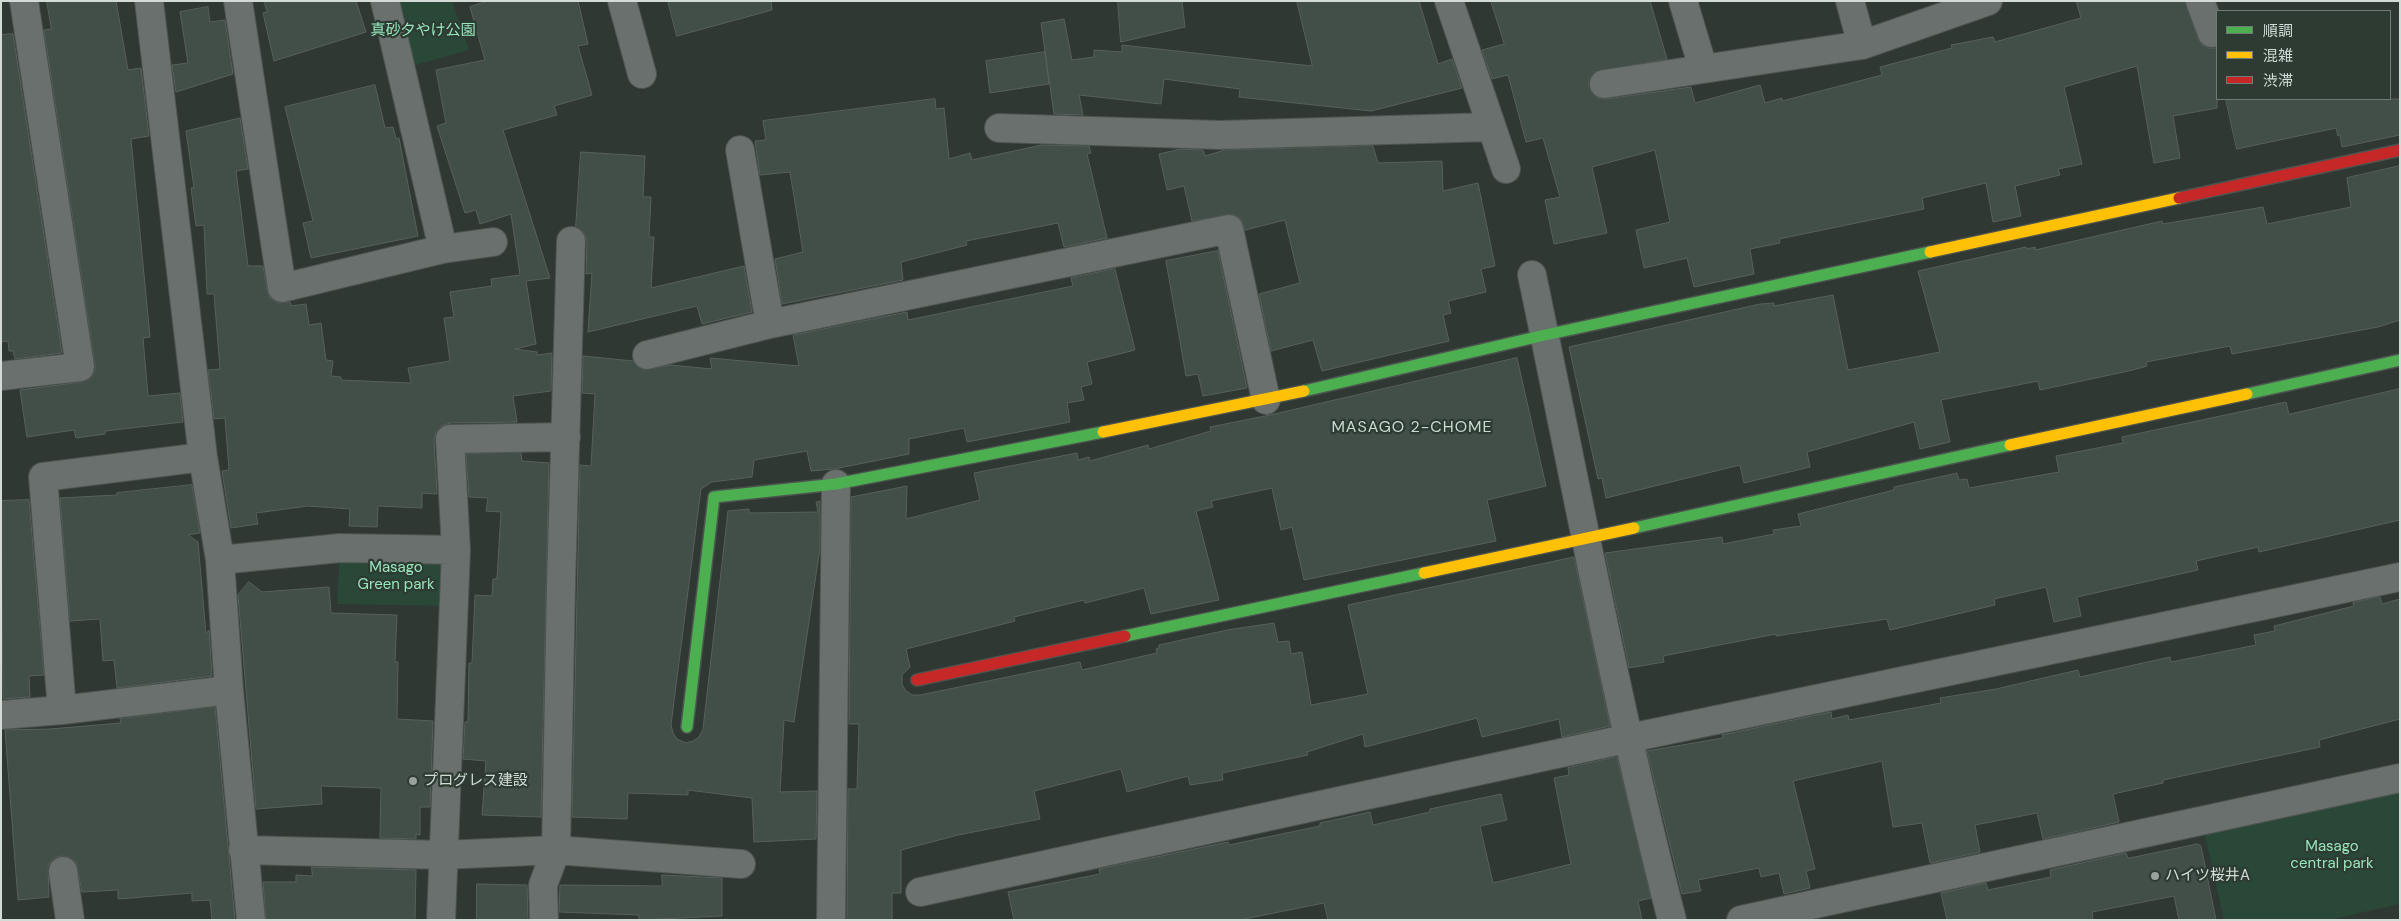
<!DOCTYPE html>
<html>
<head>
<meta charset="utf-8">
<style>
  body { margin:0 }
  #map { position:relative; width:2401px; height:921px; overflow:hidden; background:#303834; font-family:"DM Sans","Noto Sans JP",sans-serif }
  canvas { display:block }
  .frame { position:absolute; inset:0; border:2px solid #d2dbd5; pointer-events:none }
  .legend { position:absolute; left:2216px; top:10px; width:175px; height:90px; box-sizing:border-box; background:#2d3b33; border:1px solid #6f7b74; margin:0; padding:6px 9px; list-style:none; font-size:15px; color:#d2dbd5 }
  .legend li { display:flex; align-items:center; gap:10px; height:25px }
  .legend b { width:25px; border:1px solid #6f7b74 }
</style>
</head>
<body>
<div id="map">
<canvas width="2401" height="921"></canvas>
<div class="frame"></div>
<ul class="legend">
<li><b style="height:6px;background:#4caf50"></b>順調</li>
<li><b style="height:6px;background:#ffc107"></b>混雑</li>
<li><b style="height:6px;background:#c62828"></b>渋滞</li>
</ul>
</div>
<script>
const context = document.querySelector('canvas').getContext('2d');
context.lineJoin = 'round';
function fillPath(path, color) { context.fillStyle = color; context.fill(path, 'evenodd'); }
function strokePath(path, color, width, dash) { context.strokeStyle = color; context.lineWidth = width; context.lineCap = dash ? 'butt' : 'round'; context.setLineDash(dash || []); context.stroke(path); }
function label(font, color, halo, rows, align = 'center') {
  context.font = font + ' "DM Sans","Noto Sans JP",sans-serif'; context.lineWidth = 4.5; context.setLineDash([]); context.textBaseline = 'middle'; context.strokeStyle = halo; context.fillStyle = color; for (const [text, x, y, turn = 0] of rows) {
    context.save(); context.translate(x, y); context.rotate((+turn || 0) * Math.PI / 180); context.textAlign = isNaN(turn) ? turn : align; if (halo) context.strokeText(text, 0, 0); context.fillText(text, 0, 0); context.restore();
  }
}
fillPath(new Path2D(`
  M 385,1 L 452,1 L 469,50 L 401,69 Z
  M 340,548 L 456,550 L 452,606 L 337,604 Z
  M 2400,778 L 2400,904 L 2328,920 L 2224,920 L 2202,822 Z`), '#294837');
const building = new Path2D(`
  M 47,1 L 116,1 L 128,70 L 141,68 L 149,136 L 131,139 L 150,337 L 143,338 L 148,396 L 180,393 L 183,422 L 105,431 L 105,434 L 76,438 L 74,430 L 27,437 L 20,390 L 82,382 L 90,379 L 95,372 L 95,365 L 44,30 L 51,29 Z
  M 264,1 L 356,1 L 366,32 L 274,61 L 263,13 L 267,12 Z
  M 488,1 L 578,1 L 588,44 L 578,46 L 592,95 L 554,106 L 557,115 L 503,130 L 550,278 L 526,281 L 536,344 L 515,349 L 537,352 L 537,355 L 552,353 L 551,391 L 513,396 L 517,422 L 450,423 L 441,426 L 436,432 L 434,440 L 437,494 L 422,493 L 422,508 L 378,506 L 377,527 L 349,526 L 350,509 L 308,506 L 256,513 L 258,524 L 231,528 L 222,471 L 229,470 L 225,418 L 214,419 L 208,370 L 220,369 L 214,294 L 207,294 L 204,225 L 196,226 L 191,188 L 194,188 L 186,131 L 240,118 L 248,169 L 236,171 L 248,266 L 263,266 L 267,290 L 270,298 L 278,303 L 290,302 L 291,306 L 306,304 L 309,325 L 321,323 L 326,360 L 333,361 L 331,376 L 341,377 L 341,380 L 411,383 L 408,368 L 450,361 L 444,318 L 454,317 L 450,292 L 492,286 L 491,279 L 520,275 L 511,214 L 480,224 L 476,210 L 465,213 L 437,126 L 446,123 L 436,70 L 485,60 L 470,7 Z
  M 668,1 L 771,1 L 772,10 L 677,36 Z
  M 1118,1 L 1182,1 L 1185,27 L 1121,42 Z
  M 1297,1 L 1419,1 L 1438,64 L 1452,59 L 1462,88 L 1371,111 L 1239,97 L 1240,89 L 1164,79 L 1161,104 L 1079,95 L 1083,115 L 1054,114 L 1041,23 L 1064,19 L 1072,60 L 1094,57 L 1094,50 L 1122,52 L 1122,45 L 1312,66 Z
  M 1491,1 L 1650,1 L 1667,59 L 1595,72 L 1589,79 L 1589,86 L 1592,93 L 1598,98 L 1606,99 L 1691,87 L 1695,103 L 1760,85 L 1765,103 L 1782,98 L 1782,101 L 1882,75 L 1880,67 L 1952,48 L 1951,45 L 1993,37 L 1995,42 L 2081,18 L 2076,1 L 2185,1 L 2198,39 L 2202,45 L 2209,48 L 2217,48 L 2217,108 L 2173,116 L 2180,158 L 2154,163 L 2137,66 L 2064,87 L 2082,164 L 2058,169 L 2060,175 L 2015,186 L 2021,216 L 1993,222 L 1986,183 L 1922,198 L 1924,209 L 1779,239 L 1780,243 L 1750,249 L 1754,274 L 1694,287 L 1687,258 L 1644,268 L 1636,230 L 1670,222 L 1655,150 L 1592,167 L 1607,233 L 1554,244 L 1545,200 L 1560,197 L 1543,138 L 1526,142 L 1508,75 L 1492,79 L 1482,50 L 1504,44 Z
  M 208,7 L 210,22 L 225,20 L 233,74 L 176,92 L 172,65 L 188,63 L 180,12 Z
  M 13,34 L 62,353 L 15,359 L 13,351 L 9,351 L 8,341 L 1,342 L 1,35 Z
  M 1045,52 L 1049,84 L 990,93 L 986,61 Z
  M 375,85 L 385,128 L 393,127 L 396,139 L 399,138 L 418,236 L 311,258 L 303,223 L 313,221 L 285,107 Z
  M 935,99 L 936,109 L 944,108 L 949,159 L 970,153 L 972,160 L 1042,145 L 1089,146 L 1091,153 L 1087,154 L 1107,238 L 1064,247 L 1058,223 L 966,241 L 967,245 L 901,262 L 903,280 L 782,304 L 775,259 L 803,252 L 790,172 L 760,175 L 755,141 L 766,140 L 763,121 Z
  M 2226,99 L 2400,99 L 2400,135 L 2342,147 L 2340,135 L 2338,136 L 2336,128 L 2237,149 Z
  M 1373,146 L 1378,163 L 1442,161 L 1443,191 L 1478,183 L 1495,266 L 1481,269 L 1486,292 L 1448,301 L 1451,313 L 1443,315 L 1449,341 L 1322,371 L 1313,340 L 1271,351 L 1259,294 L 1300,283 L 1285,220 L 1245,230 L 1241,219 L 1233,214 L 1192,221 L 1184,186 L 1167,190 L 1159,154 L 1181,149 L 1203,150 L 1205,156 L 1225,150 Z
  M 581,152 L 645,156 L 643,197 L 651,197 L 649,237 L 654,237 L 651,288 L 744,266 L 752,312 L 702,324 L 697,306 L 588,332 L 592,273 L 586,274 L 587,241 L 584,233 L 576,227 Z
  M 2400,166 L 2400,320 L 2378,327 L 2232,354 L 2230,346 L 2146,362 L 2147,366 L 2133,370 L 2040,390 L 2038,381 L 1941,400 L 1950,442 L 1920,449 L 1914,422 L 1807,452 L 1810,467 L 1744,483 L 1740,465 L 1606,498 L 1602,478 L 1598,479 L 1569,347 L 1760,304 L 1774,303 L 1774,306 L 1833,295 L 1848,370 L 1940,352 L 1918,271 L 2026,247 L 2027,249 L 2035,247 L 2035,250 L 2162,221 L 2163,224 L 2263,207 L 2267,224 L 2351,207 L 2347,178 Z
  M 1218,251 L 1247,388 L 1203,396 L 1198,374 L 1186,376 L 1166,261 Z
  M 1115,269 L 1135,350 L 1087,362 L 1092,384 L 1081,387 L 1084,400 L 1067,403 L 1070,422 L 967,442 L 964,428 L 909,439 L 909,454 L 834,469 L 811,471 L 807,451 L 754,460 L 752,477 L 712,482 L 701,489 L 671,725 L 673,733 L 677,739 L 686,743 L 693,741 L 699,737 L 703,729 L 728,511 L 749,509 L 749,513 L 818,512 L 816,502 L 820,501 L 820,548 L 794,722 L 784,720 L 780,792 L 817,791 L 816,839 L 754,842 L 752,798 L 688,790 L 688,795 L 628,793 L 627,819 L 572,817 L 580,465 L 591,466 L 595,394 L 582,393 L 583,356 L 633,361 L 643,370 L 671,365 L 712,369 L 710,358 L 799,366 L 793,335 L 907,312 L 908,320 L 1073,286 L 1071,278 Z
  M 1517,358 L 1546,486 L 1487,500 L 1496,541 L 1304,580 L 1292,527 L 1281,530 L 1272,488 L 1211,501 L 1213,507 L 1196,511 L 1219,600 L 1151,614 L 1144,588 L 1085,603 L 1084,600 L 1014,617 L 1015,621 L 906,649 L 910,667 L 902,675 L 902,684 L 905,690 L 912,695 L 920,695 L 1080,662 L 1082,670 L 1157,653 L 1156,649 L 1159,648 L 1159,645 L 1227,630 L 1274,623 L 1278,642 L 1289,641 L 1291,654 L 1302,652 L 1311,705 L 1368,694 L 1348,605 L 1574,557 L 1610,726 L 1562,737 L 1559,719 L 1482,737 L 1477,718 L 1365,747 L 1363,734 L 1307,752 L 1308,755 L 1222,773 L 1223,780 L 1190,785 L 1188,776 L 1127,792 L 1121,769 L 1034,791 L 1040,819 L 958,835 L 901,850 L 901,893 L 892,893 L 892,920 L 847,920 L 848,789 L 857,789 L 859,724 L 849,724 L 851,497 L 907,486 L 906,519 L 980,500 L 974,473 L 1077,453 L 1078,460 L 1089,457 L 1090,461 L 1148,445 L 1149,449 L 1211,431 L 1210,427 L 1270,415 Z
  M 2400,389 L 2400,520 L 2259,552 L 2258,547 L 2196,561 L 2198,570 L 2077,597 L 2081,616 L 2054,622 L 2046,587 L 1994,599 L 1995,605 L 1890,630 L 1887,619 L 1776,636 L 1776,634 L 1663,656 L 1664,662 L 1629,668 L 1605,553 L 1722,537 L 1723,544 L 1774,534 L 1773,530 L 1801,526 L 1798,514 L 1894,490 L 1894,487 L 1957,473 L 1959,480 L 1967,479 L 1969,488 L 2059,472 L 2056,456 L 2123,443 L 2122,437 L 2286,402 L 2289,414 Z
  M 521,453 L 522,461 L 549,463 L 541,817 L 482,815 L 486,761 L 463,759 L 465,722 L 468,722 L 469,663 L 472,663 L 475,595 L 492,596 L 493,579 L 497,579 L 501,512 L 486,511 L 488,498 L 469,497 L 466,454 Z
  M 192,485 L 200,533 L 188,535 L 198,542 L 206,634 L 209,630 L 212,676 L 117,688 L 114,660 L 103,661 L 100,619 L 70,621 L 60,498 L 117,495 L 117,493 Z
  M 29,500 L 44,675 L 29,676 L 30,697 L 3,699 L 1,501 Z
  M 249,582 L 262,592 L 329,587 L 331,613 L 397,615 L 395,662 L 398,662 L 397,719 L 433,721 L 430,807 L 420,807 L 420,835 L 416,834 L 416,839 L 380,838 L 381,788 L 321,786 L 322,804 L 256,809 L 238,595 Z
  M 2380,597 L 2382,604 L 2400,599 L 2400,719 L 2319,740 L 2320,747 L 2163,780 L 2163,783 L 2113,794 L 2119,822 L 2043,839 L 2037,813 L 1975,825 L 1980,852 L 1935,862 L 1930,863 L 1922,823 L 1893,827 L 1882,761 L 1793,781 L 1815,869 L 1806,871 L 1810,888 L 1784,894 L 1779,873 L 1761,877 L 1759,868 L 1698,880 L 1701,891 L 1682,894 L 1647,751 L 1723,738 L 1722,735 L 1831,712 L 1832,719 L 1848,715 L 1849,720 L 1941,703 L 1940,698 L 1996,689 L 2078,670 L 2080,677 L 2170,657 L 2171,662 L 2256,645 L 2254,635 L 2275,631 L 2274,626 L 2354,606 L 2353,603 Z
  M 215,707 L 235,920 L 212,920 L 210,900 L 192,901 L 192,893 L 118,899 L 118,890 L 82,892 L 76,862 L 69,857 L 61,856 L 54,858 L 48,866 L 49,897 L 18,900 L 5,730 L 50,729 L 121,723 L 120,719 Z
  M 1617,757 L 1651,898 L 1638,901 L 1642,920 L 1328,920 L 1324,903 L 1239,920 L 1014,920 L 1008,892 L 1100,874 L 1099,869 L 1228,842 L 1229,845 L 1320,826 L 1320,823 L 1370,812 L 1373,825 L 1430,812 L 1430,809 L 1501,794 L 1507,820 L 1480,826 L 1493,883 L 1571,864 L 1554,778 L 1569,775 L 1568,768 Z
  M 2198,844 L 2201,846 L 2216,920 L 2179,920 L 2174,896 L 2092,912 L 2093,920 L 1947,920 L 1941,893 L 1986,883 L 1988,890 L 2051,877 L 2050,870 L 2126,853 L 2128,858 Z
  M 312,867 L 416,870 L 415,920 L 266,920 L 263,882 L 296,882 L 296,875 L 312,876 Z
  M 662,875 L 722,878 L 722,916 L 639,920 L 639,915 L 559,912 L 560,885 L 662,886 Z
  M 477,884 L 527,885 L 528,920 L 477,920 Z`);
fillPath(building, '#424e48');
strokePath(building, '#58605c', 1);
const street = new Path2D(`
  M 149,1 L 203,457 L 220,560 L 229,690 L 251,920
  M 238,1 L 282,288 L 443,249 L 493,242
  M 385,1 L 443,249
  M 622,1 L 642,74
  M 1449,1 L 1506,169
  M 1683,1 L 1703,68
  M 1850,1 L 1862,45
  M 2200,1 L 2212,33
  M 1604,84 L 1862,45 L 1988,1
  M 999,128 L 1220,135 L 1491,127
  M 740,150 L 770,324
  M 1532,275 C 1577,490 1617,707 1672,920
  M 647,355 L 770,324 L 1229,229 L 1266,400
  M 1,376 L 80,367 L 24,1
  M 220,560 L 340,548 L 456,550
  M 62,710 L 43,477 L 203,457
  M 1,715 L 62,710 L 229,690
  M 243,850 L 443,855 L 556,850 L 741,864
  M 63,871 L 70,920
  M 920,892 L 1630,738 L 2400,577
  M 441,920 L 456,550 L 450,439 L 566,437
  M 544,920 L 543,885 L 556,850 L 561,586 L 571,241
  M 831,920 L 836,484
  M 1741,920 L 2400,778`);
const fast = new Path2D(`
  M 1304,391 L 1545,335 L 1930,252
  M 2247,394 L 2400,360
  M 1634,528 L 2010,445
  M 1125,636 L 1424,573
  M 687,727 L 714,497 L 836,484 L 1103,432`);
const slow = new Path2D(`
  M 1930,252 L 2179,198
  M 1103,432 L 1304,391
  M 2010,445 L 2247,394
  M 1424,573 L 1634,528`);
const jam = new Path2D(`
  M 2179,198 L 2400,150
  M 917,680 L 1125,636`);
strokePath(street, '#4d5450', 30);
strokePath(fast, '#4d5450', 14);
strokePath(slow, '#4d5450', 14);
strokePath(jam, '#4d5450', 14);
strokePath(street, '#6a706d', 28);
strokePath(fast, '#4caf50', 11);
strokePath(slow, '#ffc107', 11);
strokePath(jam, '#c62828', 11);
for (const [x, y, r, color] of [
  [413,781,5,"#99a29d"],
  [2155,876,5,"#99a29d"]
]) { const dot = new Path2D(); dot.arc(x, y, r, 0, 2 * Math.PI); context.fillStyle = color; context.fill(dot); strokePath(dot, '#2d3b33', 2); }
label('15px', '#97e6bb', '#2d3b33', [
  ["真砂夕やけ公園",423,31],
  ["Masago",396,568],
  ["Green park",396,585],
  ["Masago",2332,847],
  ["central park",2332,864]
]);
label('15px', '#d2dbd5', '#2d3b33', [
  ["プログレス建設",423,781],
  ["ハイツ桜井A",2165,876]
], 'left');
context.letterSpacing = '1px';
label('16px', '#c9dad0', '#2d3b33', [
  ["MASAGO 2-CHOME",1412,428]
]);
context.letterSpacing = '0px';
</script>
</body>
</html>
